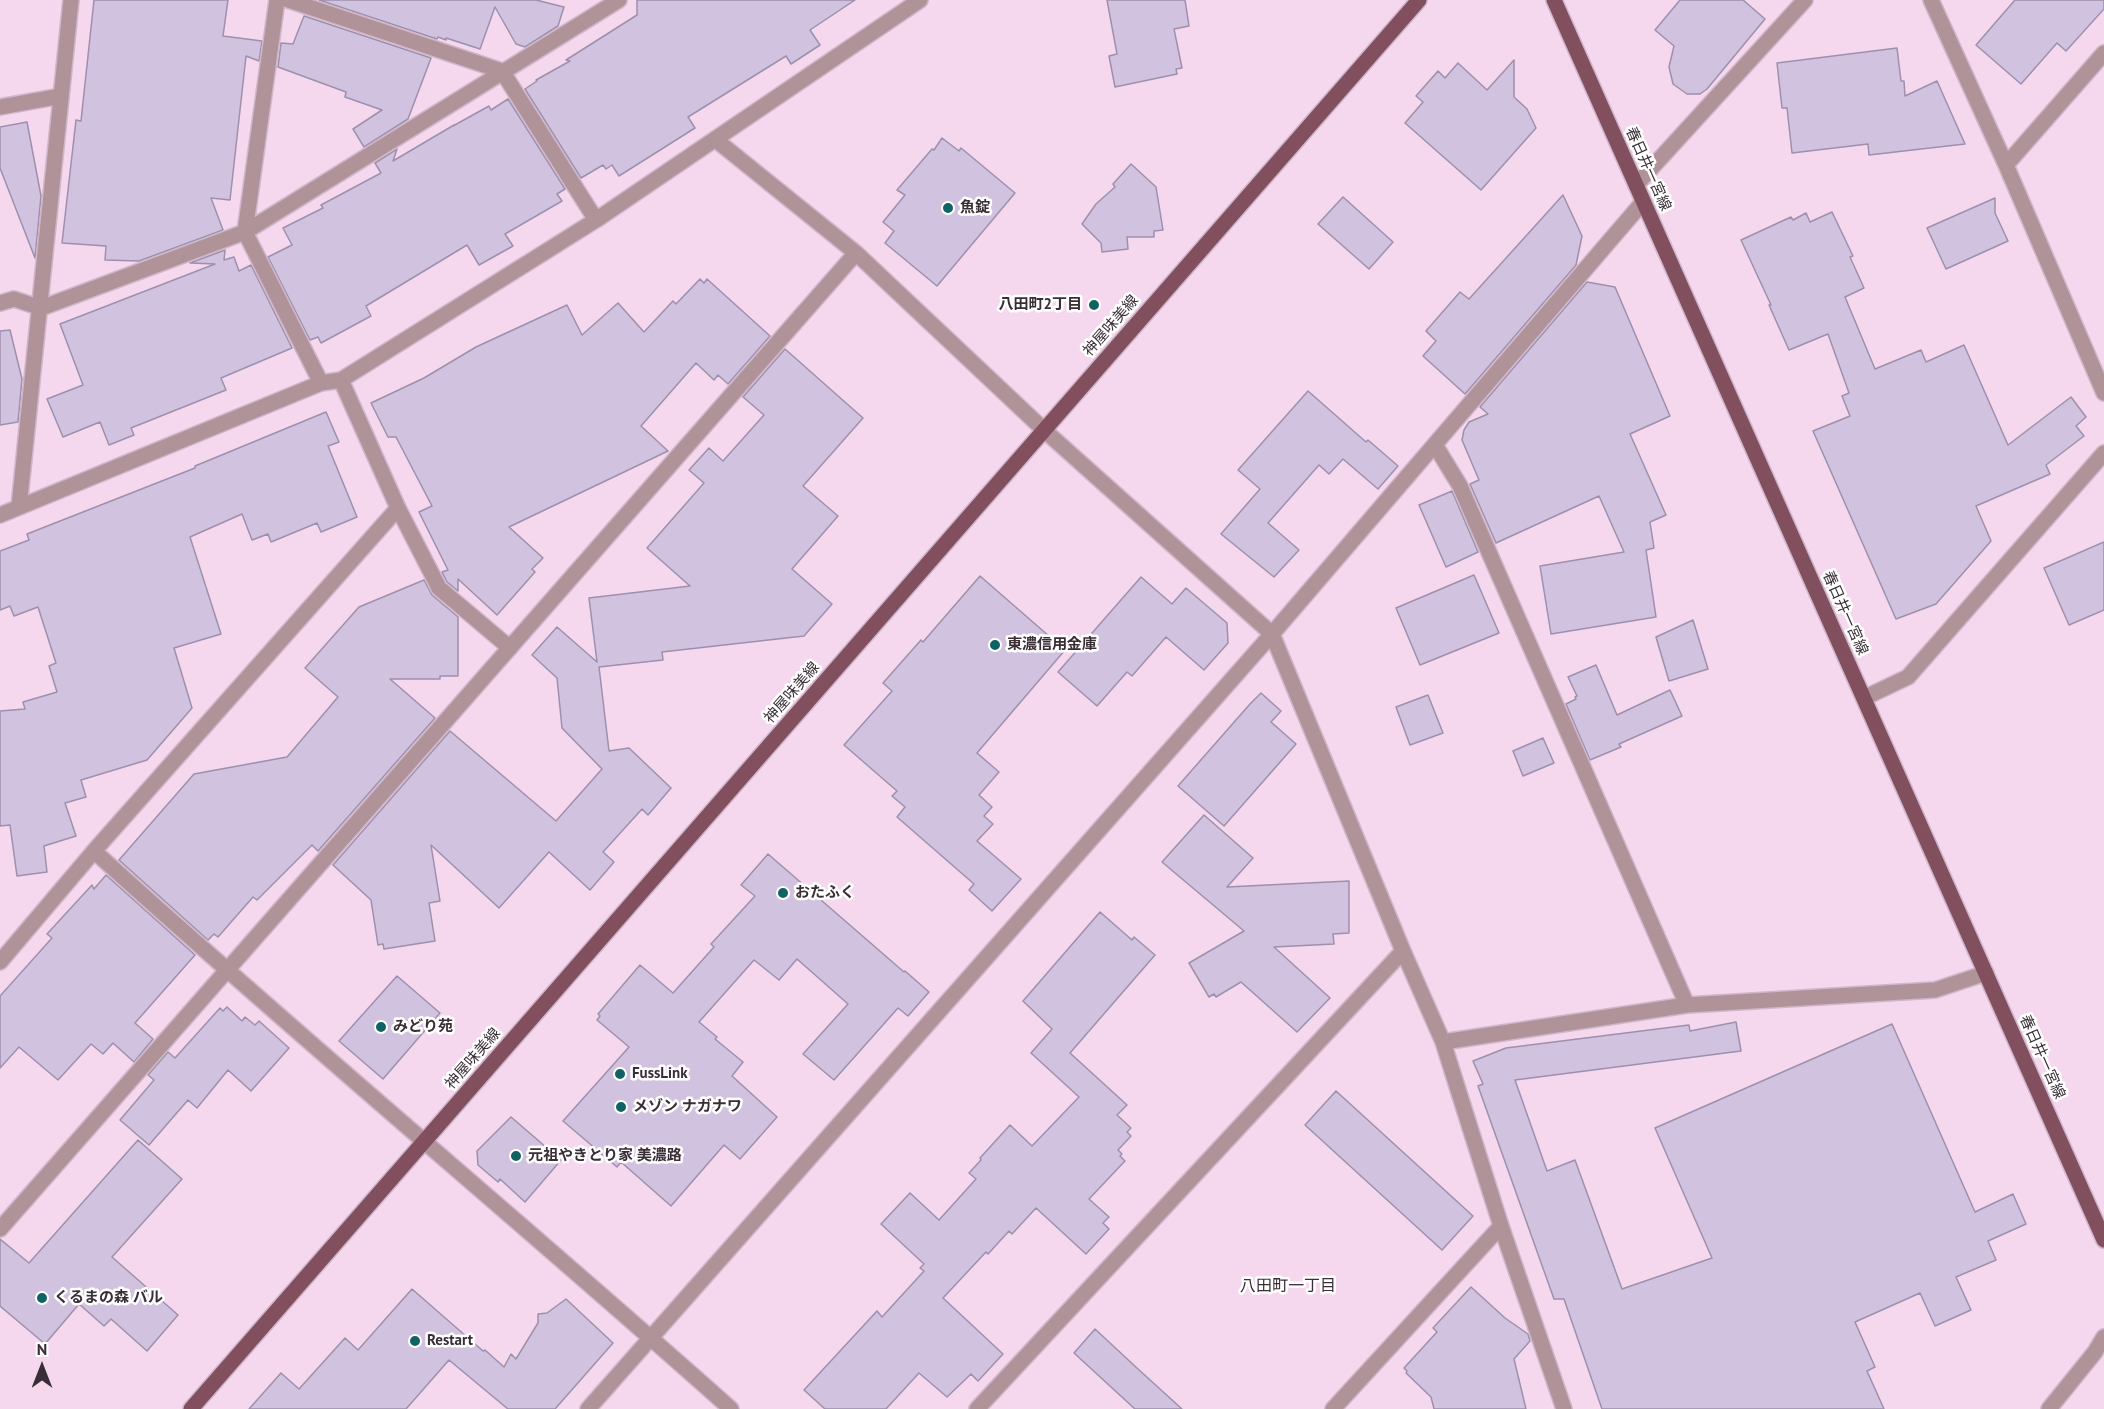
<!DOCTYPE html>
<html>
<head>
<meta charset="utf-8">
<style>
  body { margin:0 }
  #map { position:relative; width:2104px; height:1409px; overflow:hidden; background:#f5d8ee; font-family:"PT Sans",sans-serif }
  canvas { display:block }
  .north { position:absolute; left:12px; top:1337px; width:60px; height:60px; -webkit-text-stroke:4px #fff; paint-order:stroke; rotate:0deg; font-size:16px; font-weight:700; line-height:24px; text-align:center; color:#392e36 }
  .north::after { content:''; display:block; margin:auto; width:21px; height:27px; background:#392e36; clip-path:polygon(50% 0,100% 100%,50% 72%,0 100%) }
</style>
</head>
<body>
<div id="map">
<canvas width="2104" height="1409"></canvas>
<div class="north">N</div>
</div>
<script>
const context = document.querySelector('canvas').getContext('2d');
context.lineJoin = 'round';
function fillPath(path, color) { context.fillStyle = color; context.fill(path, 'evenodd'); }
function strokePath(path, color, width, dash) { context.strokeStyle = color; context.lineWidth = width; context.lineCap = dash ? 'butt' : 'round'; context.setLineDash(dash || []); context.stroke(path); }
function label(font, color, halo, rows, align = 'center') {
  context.font = font + ' "PT Sans","Noto Sans JP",sans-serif'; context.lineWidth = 5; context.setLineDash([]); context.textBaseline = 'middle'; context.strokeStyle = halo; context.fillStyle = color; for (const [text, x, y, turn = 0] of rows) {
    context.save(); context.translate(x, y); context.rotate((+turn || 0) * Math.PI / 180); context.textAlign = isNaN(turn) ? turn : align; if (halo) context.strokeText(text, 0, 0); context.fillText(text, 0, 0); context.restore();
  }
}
const building = new Path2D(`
  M 94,0 L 228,0 L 223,36 L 262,41 L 259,61 L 246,56 L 230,200 L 211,198 L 223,230 L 139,261 L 105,260 L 106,246 L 62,243 L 76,120 L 81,121 Z
  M 319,0 L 536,0 L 564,7 L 558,26 L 525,47 L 516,44 L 495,7 L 480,49 L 446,38 L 446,40 L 438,37 L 437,39 Z
  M 637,0 L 855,0 L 810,30 L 820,45 L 791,64 L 786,56 L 688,117 L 695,128 L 619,176 L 612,165 L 606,169 L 603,165 L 581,178 L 525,89 L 537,81 L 536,80 L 570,61 L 566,60 L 637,15 Z
  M 1107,0 L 1185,0 L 1189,26 L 1174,29 L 1182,68 L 1176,69 L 1177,74 L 1115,87 L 1109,56 L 1117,54 Z
  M 1680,0 L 1743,0 L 1765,19 L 1707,89 L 1700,94 L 1687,94 L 1673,84 L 1669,67 L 1674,46 L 1655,30 Z
  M 2015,0 L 2104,0 L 2104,9 L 2066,51 L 2057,43 L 2021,84 L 1976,45 Z
  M 304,16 L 431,58 L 408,119 L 364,147 L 353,129 L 382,110 L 345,97 L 346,92 L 278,67 L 281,43 L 293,44 Z
  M 1897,48 L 1901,81 L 1904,81 L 1905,96 L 1937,81 L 1965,144 L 1869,155 L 1868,144 L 1792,153 L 1787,108 L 1782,108 L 1777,63 Z
  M 1514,60 L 1514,97 L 1527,109 L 1536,128 L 1481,190 L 1405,123 L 1423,102 L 1416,96 L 1438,71 L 1445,78 L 1458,63 L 1487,90 Z
  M 508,99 L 565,189 L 557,194 L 562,201 L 505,234 L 513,246 L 479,265 L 467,245 L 366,306 L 371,316 L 321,343 L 318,337 L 310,340 L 268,257 L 292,245 L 283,228 L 323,208 L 321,205 L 381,173 L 375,163 L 397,149 L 393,161 L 454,125 L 453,126 L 489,106 L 491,110 Z
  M 27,122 L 41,196 L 35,258 L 0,168 L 0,127 Z
  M 942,138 L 959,151 L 961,148 L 1015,193 L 937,286 L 885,243 L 894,231 L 883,222 L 905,195 L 897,190 L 932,149 L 934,150 Z
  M 1131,164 L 1156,187 L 1163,230 L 1154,231 L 1154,237 L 1127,237 L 1128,249 L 1102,252 L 1101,243 L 1082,224 L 1096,204 L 1115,187 L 1113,184 Z
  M 1563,195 L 1582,236 L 1576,265 L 1465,394 L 1423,356 L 1436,341 L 1426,331 L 1460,292 L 1469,299 Z
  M 1343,197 L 1393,242 L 1369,269 L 1318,224 Z
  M 1995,198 L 1995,213 L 2008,241 L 1946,269 L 1927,228 Z
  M 1832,212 L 1853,256 L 1850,257 L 1864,288 L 1845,297 L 1875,369 L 1921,350 L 1926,362 L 1964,345 L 2008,445 L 2071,397 L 2086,417 L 2076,426 L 2084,436 L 2046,465 L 2050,474 L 1976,506 L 1991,541 L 1936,604 L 1896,619 L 1813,431 L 1850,416 L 1842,396 L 1849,393 L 1828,334 L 1789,350 L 1769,305 L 1771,305 L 1741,240 L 1791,217 L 1793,220 L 1806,213 L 1810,222 Z
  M 225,250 L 224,260 L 234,257 L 239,271 L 251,265 L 292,348 L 221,378 L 226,390 L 131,428 L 134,435 L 109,445 L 100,422 L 63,437 L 47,399 L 83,385 L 60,324 L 215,264 L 190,263 Z
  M 700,279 L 704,283 L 707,279 L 770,336 L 728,384 L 718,375 L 714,380 L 696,363 L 641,426 L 668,451 L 509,527 L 543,558 L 532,569 L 535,572 L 497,615 L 458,579 L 458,591 L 447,582 L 442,572 L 448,570 L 419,512 L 432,506 L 396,437 L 388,437 L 371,403 L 424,378 L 476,347 L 567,305 L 582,335 L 618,303 L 644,332 L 673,301 L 676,304 Z
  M 1587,282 L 1615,287 L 1670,416 L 1630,434 L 1666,515 L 1650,522 L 1654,548 L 1646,550 L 1656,617 L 1551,634 L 1540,566 L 1624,552 L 1599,496 L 1496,543 L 1470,484 L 1479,480 L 1462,440 L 1464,430 L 1469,422 L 1488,414 L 1480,407 Z
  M 10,330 L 22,379 L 18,422 L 0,425 L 0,331 Z
  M 785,349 L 863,418 L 803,486 L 838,516 L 792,569 L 832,604 L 804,636 L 662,652 L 663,660 L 599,667 L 609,751 L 629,748 L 671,788 L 648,815 L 642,809 L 603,852 L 614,862 L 590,890 L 549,852 L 499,908 L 431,845 L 440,901 L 429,903 L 435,941 L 384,949 L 383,944 L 378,945 L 371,900 L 333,865 L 450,731 L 556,821 L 602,769 L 562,728 L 557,678 L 532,655 L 557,627 L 597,662 L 589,598 L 690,586 L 647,548 L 704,483 L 689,470 L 709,448 L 723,461 L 764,415 L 743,397 Z
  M 1308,391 L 1366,442 L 1368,440 L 1398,466 L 1378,489 L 1343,459 L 1329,474 L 1319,465 L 1268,523 L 1299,550 L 1274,577 L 1221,534 L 1260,489 L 1238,470 Z
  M 326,412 L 339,442 L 328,446 L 357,517 L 321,532 L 317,523 L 271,542 L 268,534 L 252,540 L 242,514 L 190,537 L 221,634 L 174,648 L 192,708 L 147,760 L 81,780 L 86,797 L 65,803 L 76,836 L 44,846 L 47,872 L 17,876 L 10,825 L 0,826 L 0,711 L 25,709 L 23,702 L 57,692 L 49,666 L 56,663 L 38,607 L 14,616 L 10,606 L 0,610 L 0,551 L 29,540 L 27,534 L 195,468 L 195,466 Z
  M 1452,491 L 1478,552 L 1446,567 L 1419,505 Z
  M 2104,542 L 2104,610 L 2069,625 L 2044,568 Z
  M 1474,575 L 1499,633 L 1420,665 L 1396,608 Z
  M 980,576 L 1065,650 L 977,753 L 999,772 L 979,795 L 992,807 L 984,816 L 993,824 L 977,841 L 1021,879 L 992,911 L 969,890 L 974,884 L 897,817 L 905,807 L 892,796 L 897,791 L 844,745 L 892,691 L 883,683 L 921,640 L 923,642 Z
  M 1141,577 L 1172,604 L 1186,588 L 1227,623 L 1228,643 L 1204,670 L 1166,637 L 1132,676 L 1127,672 L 1097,706 L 1058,672 Z
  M 424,580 L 432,595 L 458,617 L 458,676 L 440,676 L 440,679 L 390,679 L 435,718 L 318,851 L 312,845 L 257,900 L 253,897 L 218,937 L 214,934 L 208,940 L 119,860 L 194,774 L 287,757 L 338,697 L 305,668 L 359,607 Z
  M 1693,620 L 1708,669 L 1669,681 L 1656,637 Z
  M 1596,665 L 1617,715 L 1670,690 L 1682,716 L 1619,744 L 1621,747 L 1590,760 L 1566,704 L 1576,699 L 1575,697 L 1577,696 L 1568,677 Z
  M 1261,693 L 1281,711 L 1271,722 L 1296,744 L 1224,826 L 1178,786 L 1250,704 Z
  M 1428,695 L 1443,733 L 1410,745 L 1396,707 Z
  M 1543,738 L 1554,763 L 1523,776 L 1513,751 Z
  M 1204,815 L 1253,858 L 1227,887 L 1349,881 L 1349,933 L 1333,934 L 1334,944 L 1274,947 L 1330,998 L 1297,1032 L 1241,982 L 1216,997 L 1214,994 L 1209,997 L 1189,963 L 1244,931 L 1162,862 Z
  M 768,854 L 904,972 L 905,971 L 929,992 L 908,1016 L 898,1008 L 834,1080 L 803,1054 L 848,1004 L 797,959 L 779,980 L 754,960 L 699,1022 L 717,1037 L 715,1039 L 743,1062 L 732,1076 L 777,1117 L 740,1159 L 724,1145 L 671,1206 L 621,1162 L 617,1167 L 563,1121 L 629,1047 L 597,1020 L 600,1016 L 598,1014 L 640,965 L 673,993 L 714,947 L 711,944 L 755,896 L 741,885 Z
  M 106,875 L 195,955 L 135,1023 L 153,1039 L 134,1062 L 113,1043 L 103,1054 L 91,1044 L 58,1080 L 19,1047 L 0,1068 L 0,996 L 52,938 L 47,934 L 92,885 L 94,889 Z
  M 1100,912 L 1132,940 L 1134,937 L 1155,955 L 1070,1053 L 1127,1105 L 1117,1115 L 1131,1128 L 1127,1132 L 1131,1136 L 1118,1150 L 1122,1154 L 1120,1156 L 1125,1161 L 1089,1199 L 1109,1217 L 1103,1223 L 1109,1229 L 1086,1254 L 1036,1208 L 1012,1234 L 1009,1231 L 988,1254 L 986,1252 L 943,1298 L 1003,1354 L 978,1381 L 971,1374 L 947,1397 L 919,1373 L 886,1409 L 825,1409 L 804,1390 L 877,1311 L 882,1317 L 924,1271 L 920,1268 L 924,1264 L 881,1224 L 910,1193 L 939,1220 L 976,1179 L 969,1173 L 981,1160 L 980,1158 L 1010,1125 L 1032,1146 L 1079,1097 L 1031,1053 L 1052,1029 L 1023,1001 Z
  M 397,976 L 440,1013 L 383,1079 L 339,1041 Z
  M 227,1007 L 242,1021 L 245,1017 L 255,1025 L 259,1021 L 289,1048 L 251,1091 L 228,1070 L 197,1108 L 188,1100 L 149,1145 L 120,1120 L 154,1080 L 148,1075 L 168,1052 L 175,1058 L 220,1008 L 223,1011 Z
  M 1736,1022 L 1741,1051 L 1515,1080 L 1547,1171 L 1575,1160 L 1622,1289 L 1712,1258 L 1655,1128 L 1892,1024 L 1975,1212 L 2013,1194 L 2026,1224 L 1988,1241 L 1996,1260 L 1956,1277 L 1971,1310 L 1935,1326 L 1920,1293 L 1855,1322 L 1875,1367 L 1867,1371 L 1884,1409 L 1602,1409 L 1564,1299 L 1554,1299 L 1478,1086 L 1483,1084 L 1473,1061 L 1506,1048 L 1689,1025 L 1690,1031 Z
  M 1336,1091 L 1473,1216 L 1442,1250 L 1305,1125 Z
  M 511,1117 L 561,1160 L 525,1202 L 500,1179 L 498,1182 L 478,1165 L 477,1151 Z
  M 138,1140 L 182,1179 L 112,1257 L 178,1315 L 147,1351 L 111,1319 L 104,1326 L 79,1304 L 45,1344 L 0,1306 L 0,1239 L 29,1263 Z
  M 1471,1287 L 1505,1318 L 1528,1334 L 1530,1341 L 1514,1359 L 1526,1409 L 1434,1409 L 1431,1397 L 1406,1373 L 1407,1371 L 1404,1368 L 1437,1332 L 1433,1328 Z
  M 412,1289 L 483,1351 L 485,1350 L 504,1367 L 511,1354 L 516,1359 L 538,1323 L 538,1314 L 547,1313 L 566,1299 L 613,1343 L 555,1409 L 508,1409 L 449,1360 L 406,1409 L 249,1409 L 281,1373 L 299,1389 L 345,1338 L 358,1350 Z
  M 1095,1329 L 1138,1369 L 1182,1409 L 1135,1409 L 1074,1353 Z`);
fillPath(building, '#d1c3e0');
strokePath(building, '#9d90ac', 1.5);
const minor = new Path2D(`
  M 277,0 L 245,232 L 321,383
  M 288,0 L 502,71 L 596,220
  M 1931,0 L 2006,165 L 2104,393
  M 0,107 L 61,96
  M 716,140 L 856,253 L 1044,430 L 1272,634 L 1403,951 L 1443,1042 L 1501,1226 L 1564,1409
  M 2006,165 L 2104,53
  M 1636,185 L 1805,0
  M 0,303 L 14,299 L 41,308 L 245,232 L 619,0
  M 341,380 L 398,508 L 439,588 L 510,648
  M 1435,445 L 1460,486 L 1687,1005
  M 19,507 L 71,0
  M 0,515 L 321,383 L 341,380 L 596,220 L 920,0
  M 1864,698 L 1908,677 L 2104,453
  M 94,851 C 303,1041 520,1221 731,1409
  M 0,962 L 94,851 L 398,508
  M 1443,1042 L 1687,1005 L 1935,990 L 1986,973
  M 0,1229 L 856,253
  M 588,1409 L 1272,634 L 1643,202
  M 977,1409 L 1403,951
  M 1333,1409 L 1501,1226
  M 2049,1409 L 2095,1352 L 2104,1337`);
const major = new Path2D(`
  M 1554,0 L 2104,1240
  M 191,1409 L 1419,0`);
strokePath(minor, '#cfb6c9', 18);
strokePath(major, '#cfb6c9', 18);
strokePath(minor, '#b09299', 15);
strokePath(major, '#824f5e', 15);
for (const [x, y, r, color] of [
  [948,208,6,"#116264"],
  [1094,305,6,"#116264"],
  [995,645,6,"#116264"],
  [783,893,6,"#116264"],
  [381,1027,6,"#116264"],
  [620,1074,6,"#116264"],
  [621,1107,6,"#116264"],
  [516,1156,6,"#116264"],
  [42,1298,6,"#116264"],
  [415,1341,6,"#116264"]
]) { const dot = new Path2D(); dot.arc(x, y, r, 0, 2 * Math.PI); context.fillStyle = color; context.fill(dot); strokePath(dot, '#fff', 2); }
label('15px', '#392e36', '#fff', [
  ["春日井一宮線",1648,169,66],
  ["神屋味美線",1111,326,-49],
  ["春日井一宮線",1845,613,66],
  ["神屋味美線",792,693,-49],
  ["春日井一宮線",2042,1057,66],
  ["神屋味美線",473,1059,-49]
]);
label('bold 15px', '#392e36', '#fff', [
  ["魚錠",960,208],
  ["八田町2丁目",1082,305,"right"],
  ["東濃信用金庫",1007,645],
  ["おたふく",795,893],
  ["みどり苑",393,1027],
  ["FussLink",632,1074],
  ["メゾン ナガナワ",633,1107],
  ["元祖やきとり家 美濃路",528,1156],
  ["くるまの森 バル",54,1298],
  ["Restart",427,1341]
], 'left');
label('16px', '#392e36', '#fff', [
  ["八田町一丁目",1288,1286]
]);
</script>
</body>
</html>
